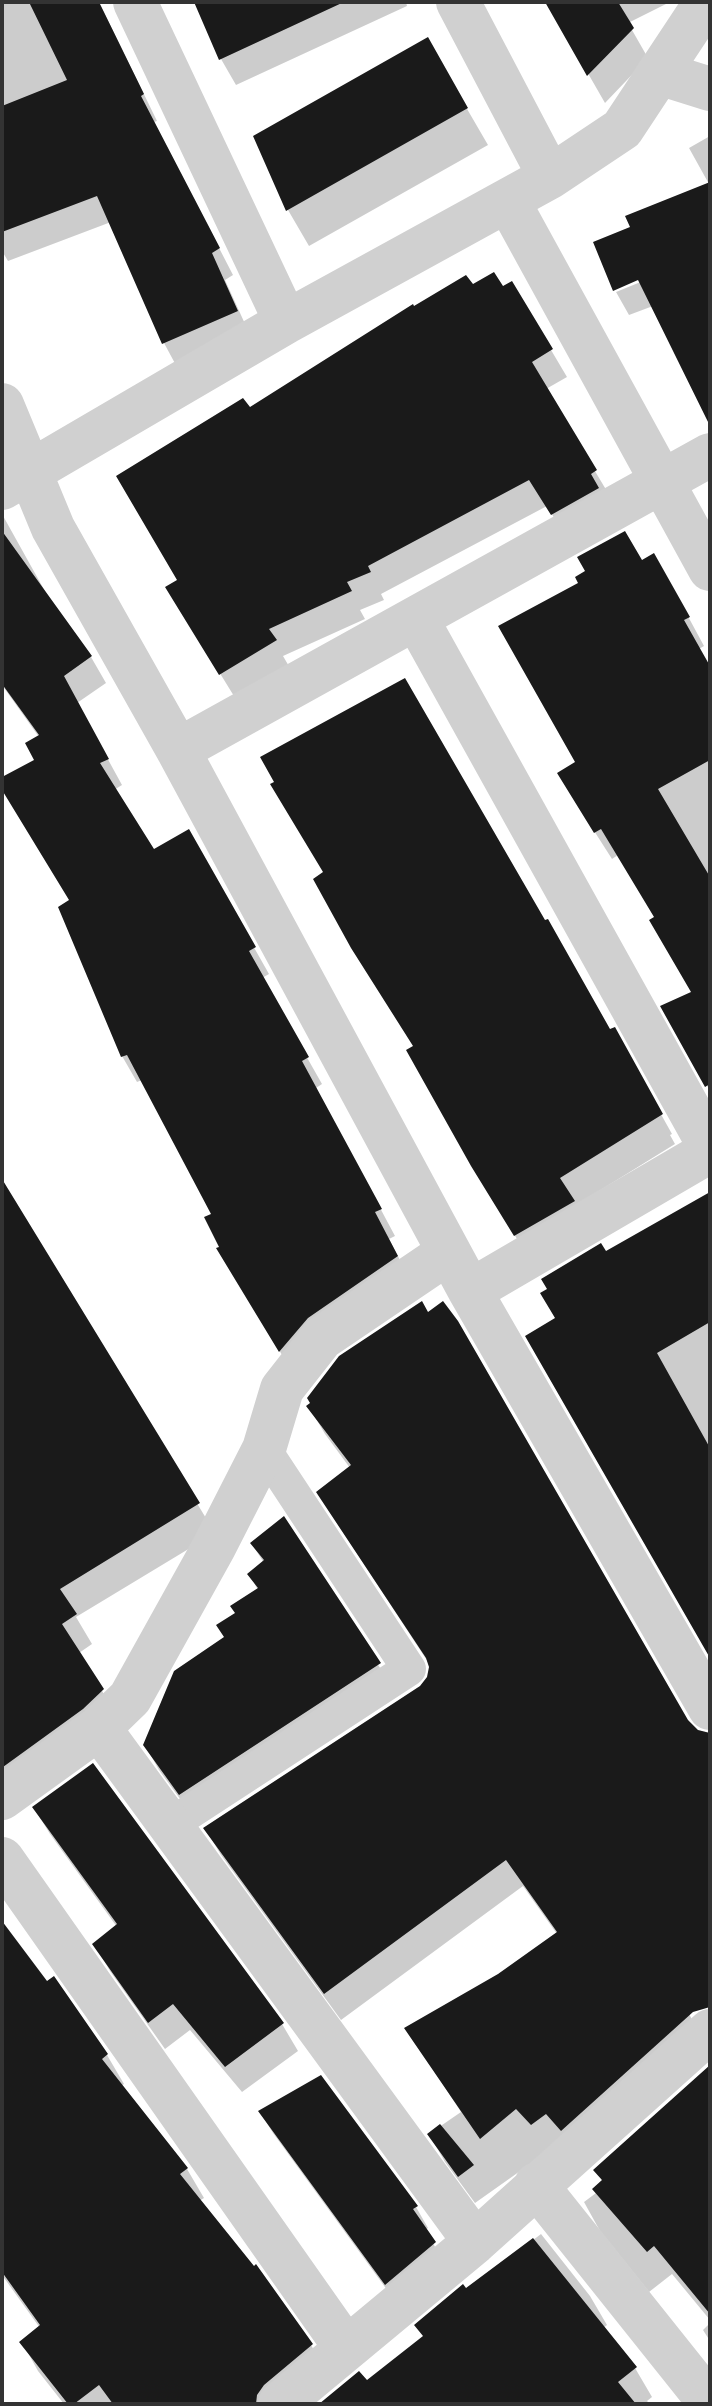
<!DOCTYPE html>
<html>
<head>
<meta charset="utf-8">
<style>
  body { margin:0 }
  #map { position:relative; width:712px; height:2406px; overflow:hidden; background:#fff; font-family:"Titillium Web",sans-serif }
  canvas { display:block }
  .frame { position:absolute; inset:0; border:4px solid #333; pointer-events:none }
</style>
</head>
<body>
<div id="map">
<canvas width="712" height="2406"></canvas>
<div class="frame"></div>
</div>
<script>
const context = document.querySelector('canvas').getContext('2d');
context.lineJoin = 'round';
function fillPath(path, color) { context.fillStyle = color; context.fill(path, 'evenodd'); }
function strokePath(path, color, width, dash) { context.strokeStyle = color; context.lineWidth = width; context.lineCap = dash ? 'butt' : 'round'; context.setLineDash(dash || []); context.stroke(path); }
fillPath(new Path2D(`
  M 2,2 L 99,2 L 157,121 L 154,122 L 233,275 L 225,280 L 251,337 L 178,369 L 164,343 L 111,222 L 8,261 L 2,251 Z
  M 196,2 L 406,2 L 407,6 L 236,85 L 221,59 Z
  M 547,2 L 670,2 L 628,23 L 648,58 L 605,103 Z
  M 427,40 L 488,145 L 309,246 L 288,210 L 255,137 Z
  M 710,136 L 710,414 L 653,306 L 629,315 L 616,292 L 648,279 L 632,228 L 709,184 L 689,148 Z
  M 512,284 L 567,377 L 546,389 L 611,498 L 568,541 L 547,506 L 381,594 L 384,600 L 360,610 L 365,619 L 283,656 L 290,668 L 237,701 L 184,615 L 180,581 L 249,410 L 472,287 L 502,288 Z
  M 2,514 L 51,602 L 91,657 L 106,683 L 77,703 L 122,785 L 114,790 L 154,852 L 188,831 L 269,974 L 262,978 L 322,1084 L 316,1088 L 395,1236 L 389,1239 L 412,1283 L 295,1376 L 233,1275 L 221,1247 L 213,1215 L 142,1080 L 137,1082 L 122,1056 L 71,902 L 2,786 L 2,779 L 37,760 L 39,737 L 2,685 Z
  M 641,563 L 670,583 L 704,646 L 699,649 L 710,669 L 710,1091 L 663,1007 L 693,993 L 656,918 L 618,855 L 612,859 L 575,801 L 578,763 Z
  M 614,1030 L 672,1134 L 670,1135 L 675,1144 L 575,1206 L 532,1263 L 489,1194 L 609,1032 Z
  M 2,1182 L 215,1533 L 76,1617 L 92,1644 L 79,1653 L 119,1719 L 2,1809 Z
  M 710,1193 L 710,1649 L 557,1319 L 605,1254 Z
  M 309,1407 L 710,1776 L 710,1965 L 681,2000 L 697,2028 L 564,2140 L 475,2203 L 445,2162 L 429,2134 L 461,2112 L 406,2028 L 499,1975 L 557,1934 L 523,1886 L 341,2020 L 221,1855 L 205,1828 L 421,1687 L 429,1678 L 430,1665 L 335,1520 L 350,1468 L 325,1434 Z
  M 284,1519 L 393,1688 L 194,1818 L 159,1770 L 145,1745 L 226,1638 L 237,1614 L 258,1590 L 249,1574 L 264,1563 L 252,1544 Z
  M 93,1766 L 282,2024 L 298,2051 L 242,2092 L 190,2030 L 165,2049 L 110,1971 L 95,1945 L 117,1927 L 50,1834 L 34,1808 Z
  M 2,1924 L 47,1984 L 107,2055 L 124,2084 L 121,2086 L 187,2169 L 204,2198 L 199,2201 L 311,2345 L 328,2374 L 292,2404 L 64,2404 L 38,2371 L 22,2342 L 40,2328 L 2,2275 Z
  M 710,2070 L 710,2320 L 672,2274 L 649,2292 L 600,2231 L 584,2202 L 596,2193 L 603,2182 L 596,2170 Z
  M 260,2112 L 416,2207 L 428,2228 L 425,2230 L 446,2265 L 398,2305 L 273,2133 Z
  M 541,2234 L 590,2296 L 607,2325 L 603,2328 L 635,2368 L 652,2397 L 647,2401 L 650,2404 L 322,2404 L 366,2383 L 424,2338 L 466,2291 Z
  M 710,2323 L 710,2341 L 703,2330 Z`), '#0003');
fillPath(new Path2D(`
  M 29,2 L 99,2 L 144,94 L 141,96 L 220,248 L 212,253 L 238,311 L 162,344 L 97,196 L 2,232 L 2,106 L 67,80 Z
  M 194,2 L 344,2 L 219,60 Z
  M 545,2 L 618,2 L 634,28 L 587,76 Z
  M 428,37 L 468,108 L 286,211 L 253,136 Z
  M 710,182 L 710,426 L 638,280 L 613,291 L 593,242 L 630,227 L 625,216 Z
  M 494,272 L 503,286 L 512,281 L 553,349 L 532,362 L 597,470 L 591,474 L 599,488 L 551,515 L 529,480 L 368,566 L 371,572 L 347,582 L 352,591 L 269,629 L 277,640 L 219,675 L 165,587 L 177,580 L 116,476 L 243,398 L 250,407 L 413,304 L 414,306 L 466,275 L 473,284 Z
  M 2,531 L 92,656 L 64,676 L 109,759 L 100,763 L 154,849 L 189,829 L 256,947 L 249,951 L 309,1057 L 302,1061 L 382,1209 L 375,1212 L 398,1256 L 308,1318 L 279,1352 L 216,1248 L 219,1247 L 204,1217 L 211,1214 L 127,1055 L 121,1057 L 58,907 L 69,900 L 2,790 L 2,777 L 34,760 L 25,743 L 39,735 L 2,684 Z
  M 625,531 L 642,560 L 654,553 L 690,617 L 684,620 L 710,666 L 710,760 L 658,789 L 710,877 L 710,1084 L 705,1087 L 660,1006 L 691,992 L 649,920 L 654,917 L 601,829 L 594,833 L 557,773 L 575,762 L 498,626 L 578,583 L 575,577 L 585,571 L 577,557 Z
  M 405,678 L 545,920 L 548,919 L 610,1029 L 615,1027 L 663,1114 L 560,1178 L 575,1201 L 514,1236 L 471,1166 L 406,1050 L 413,1046 L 351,948 L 313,879 L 323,872 L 270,784 L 274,782 L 260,757 Z
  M 2,1179 L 200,1503 L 60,1589 L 77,1614 L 62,1624 L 104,1689 L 83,1709 L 3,1767 Z
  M 710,1192 L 710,1322 L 657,1353 L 710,1448 L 710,1658 L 525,1336 L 555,1318 L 540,1293 L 547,1289 L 541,1279 L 601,1243 L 606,1251 Z
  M 422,1301 L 428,1312 L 443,1301 L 458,1321 L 688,1720 L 698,1730 L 710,1733 L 710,2007 L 693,2012 L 561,2131 L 546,2114 L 531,2125 L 516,2109 L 480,2139 L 404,2028 L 498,1974 L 557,1932 L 506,1860 L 324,1994 L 203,1828 L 420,1686 L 427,1677 L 429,1667 L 426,1658 L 316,1492 L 351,1465 L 306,1406 L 310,1403 L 307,1398 L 339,1356 Z
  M 284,1516 L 381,1663 L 179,1795 L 143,1745 L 174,1671 L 224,1637 L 216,1625 L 235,1613 L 230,1606 L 258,1588 L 247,1574 L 264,1560 L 250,1543 Z
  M 93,1763 L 284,2023 L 225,2067 L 173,2004 L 148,2023 L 92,1944 L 117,1924 L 32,1807 Z
  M 2,1921 L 47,1981 L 54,1976 L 108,2054 L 102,2059 L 188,2168 L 180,2174 L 254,2266 L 256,2264 L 313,2344 L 264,2385 L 257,2395 L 256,2404 L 113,2404 L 99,2385 L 74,2404 L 68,2404 L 19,2342 L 40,2325 L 2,2272 Z
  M 710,2065 L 710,2314 L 654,2246 L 647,2252 L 592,2189 L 602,2180 L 593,2170 Z
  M 321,2075 L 418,2206 L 413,2209 L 436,2242 L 385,2285 L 258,2111 Z
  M 440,2124 L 474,2165 L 458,2177 L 427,2134 Z
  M 533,2238 L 637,2367 L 618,2382 L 636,2404 L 319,2404 L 359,2371 L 367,2380 L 423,2336 L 414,2325 L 463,2284 L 466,2288 Z`), '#1a1a1a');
strokePath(new Path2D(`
  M 170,1825 L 409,1669 L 264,1449`), '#d0d0d0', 34);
strokePath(new Path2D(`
  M 135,2 L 286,322
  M 458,2 L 550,177
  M 659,73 L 710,89
  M 508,201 L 710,569
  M 2,405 L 53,528 L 178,750 L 470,1291 L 710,1708
  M 2,488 L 286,322 L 550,177 L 622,129 L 706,2
  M 416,618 L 710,1147
  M 178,750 L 710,455
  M 470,1291 L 710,1151
  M 99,1728 L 475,2242
  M 2,1798 L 99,1728 L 130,1698 L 214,1547 L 264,1449 L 282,1389 L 322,1338 L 449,1252
  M 2,1859 L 346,2348
  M 536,2185 L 710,2403
  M 280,2404 L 475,2242 L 710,2031`), '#d0d0d0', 44);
</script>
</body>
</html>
